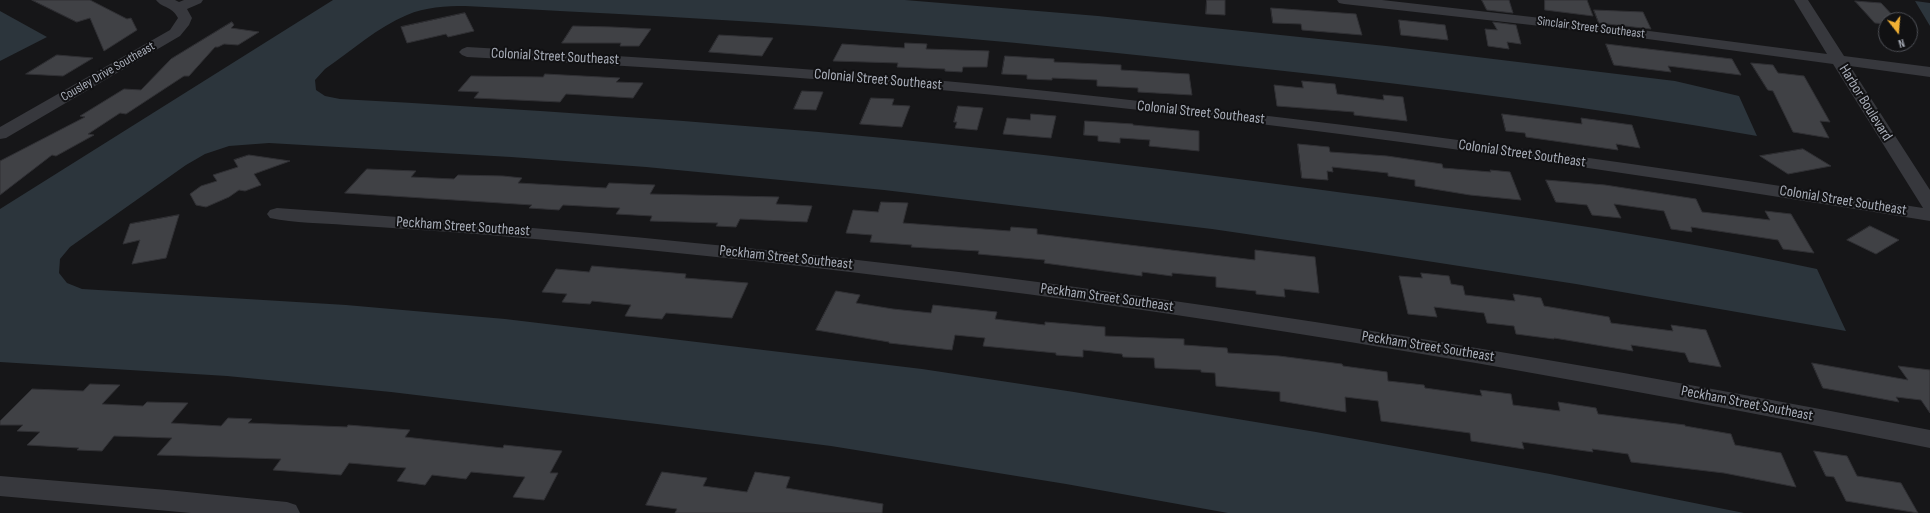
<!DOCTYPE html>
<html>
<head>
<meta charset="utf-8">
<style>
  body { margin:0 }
  #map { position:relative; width:1930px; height:513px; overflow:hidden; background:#161618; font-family:"Sofia Sans Condensed",sans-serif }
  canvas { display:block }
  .north { position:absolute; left:1878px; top:12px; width:40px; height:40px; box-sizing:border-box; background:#111113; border:1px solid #4d4f55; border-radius:50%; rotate:163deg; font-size:11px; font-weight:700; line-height:16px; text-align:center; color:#a8adb8 }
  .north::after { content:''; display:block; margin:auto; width:14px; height:18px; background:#f2b134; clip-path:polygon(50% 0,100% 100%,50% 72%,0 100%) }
</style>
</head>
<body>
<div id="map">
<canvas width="1930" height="513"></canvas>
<div class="north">N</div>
</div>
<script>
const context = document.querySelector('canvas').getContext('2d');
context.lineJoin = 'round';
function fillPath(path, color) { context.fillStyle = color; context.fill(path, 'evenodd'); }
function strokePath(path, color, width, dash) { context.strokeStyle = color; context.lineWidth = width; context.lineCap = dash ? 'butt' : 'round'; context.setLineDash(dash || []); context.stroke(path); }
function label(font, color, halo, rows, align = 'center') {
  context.font = font + ' "Sofia Sans Condensed",sans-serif'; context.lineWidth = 4; context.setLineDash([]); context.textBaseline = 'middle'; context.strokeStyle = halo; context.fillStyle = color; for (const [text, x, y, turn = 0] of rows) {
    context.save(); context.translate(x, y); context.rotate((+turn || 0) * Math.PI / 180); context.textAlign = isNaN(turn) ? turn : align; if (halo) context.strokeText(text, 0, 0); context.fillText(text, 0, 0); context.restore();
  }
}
fillPath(new Path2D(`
  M 333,0 L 905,0 L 1098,16 L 1386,46 L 1675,81 L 1739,96 L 1757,136 C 1594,107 1430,87 1266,69 C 1131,54 997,40 863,30 C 730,19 598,13 465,6 C 446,6 425,7 407,15 C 378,27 351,51 325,69 L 315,80 L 316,90 L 325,96 L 340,99 C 522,109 703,121 884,138 C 1028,152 1172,170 1315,189 C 1483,211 1651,233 1817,269 L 1846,331 L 1576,284 L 1362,251 L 1212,229 L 884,190 L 646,167 L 511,157 L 269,143 L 229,146 L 205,154 L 186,165 L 70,247 L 60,259 L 59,273 L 67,283 L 82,289 L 346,305 L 505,319 L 922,369 L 1074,392 L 1316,432 L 1550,474 L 1744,513 L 1228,513 L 1066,484 L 831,446 L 657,424 L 391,392 L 227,376 L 0,362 L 0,209 Z
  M 1915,1 L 1930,3 L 1930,26 Z
  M 0,11 L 47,37 L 0,61 Z`), '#2c353c');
const building = new Path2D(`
  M 32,0 L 90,0 L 127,19 L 131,18 L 137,30 L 104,51 L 90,18 L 77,22 Z
  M 1207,0 L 1225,0 L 1225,15 L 1206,14 Z
  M 1482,0 L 1509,0 L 1513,13 L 1487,10 Z
  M 1545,0 L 1587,0 L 1593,16 L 1545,10 Z
  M 1855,1 L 1881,3 L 1897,20 L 1886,20 L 1886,24 L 1875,23 Z
  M 1271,8 L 1356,14 L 1362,35 L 1302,30 L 1301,24 L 1273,23 Z
  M 1594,10 L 1643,12 L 1651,29 L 1599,23 Z
  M 465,13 L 474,31 L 448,37 L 446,34 L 407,43 L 401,27 Z
  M 1399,20 L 1445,25 L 1448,40 L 1401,35 Z
  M 232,22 L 234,25 L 231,28 L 259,32 L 238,45 L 224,44 L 218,47 L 215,47 L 189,76 L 184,76 L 126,114 L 120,113 L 88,134 L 94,135 L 56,156 L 52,155 L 0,195 L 0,161 L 85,117 L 80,116 L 124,89 L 141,90 L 171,59 Z
  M 1493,22 L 1516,25 L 1521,44 L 1507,42 L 1509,49 L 1488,46 L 1485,29 L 1497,30 Z
  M 573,26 L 612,27 L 651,29 L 639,46 L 620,46 L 621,43 L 562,43 Z
  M 719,35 L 756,37 L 773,38 L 762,56 L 709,52 Z
  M 905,43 L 927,44 L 926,49 L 989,51 L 987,67 L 963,67 L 962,72 L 945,71 L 945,69 L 897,67 L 898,63 L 833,61 L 842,44 L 904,48 Z
  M 1606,44 L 1732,59 L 1741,75 L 1668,66 L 1671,72 L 1614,65 Z
  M 57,55 L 93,58 L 63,76 L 26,74 Z
  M 1005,56 L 1054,59 L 1054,62 L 1121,65 L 1121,70 L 1189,74 L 1192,95 L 1138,92 L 1138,88 L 1097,86 L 1097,80 L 1052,78 L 1052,80 L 1027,79 L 1027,75 L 1002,74 Z
  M 1751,63 L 1773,65 L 1778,73 L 1804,76 L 1830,122 L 1820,121 L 1829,138 L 1793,132 L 1773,91 L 1768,90 Z
  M 545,74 L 620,78 L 616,82 L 643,83 L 633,98 L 566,94 L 560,102 L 474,98 L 479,92 L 458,91 L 471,76 L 543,77 Z
  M 1302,81 L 1335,84 L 1337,94 L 1384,100 L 1383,95 L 1403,97 L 1407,121 L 1354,115 L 1354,112 L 1277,106 L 1274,85 L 1303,88 Z
  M 802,91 L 823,92 L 816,110 L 794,109 Z
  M 871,98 L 894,99 L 892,105 L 910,106 L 902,127 L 860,124 Z
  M 958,106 L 983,108 L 977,130 L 955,128 L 957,122 L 954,122 Z
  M 1031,114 L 1056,116 L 1051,138 L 1003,134 L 1007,118 L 1030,120 Z
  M 1502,114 L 1582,124 L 1581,118 L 1632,125 L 1640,148 L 1616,144 L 1618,150 L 1526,137 L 1525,133 L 1506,131 Z
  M 1085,121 L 1133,124 L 1133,125 L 1199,131 L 1199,151 L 1149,146 L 1150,140 L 1120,138 L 1120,143 L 1098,141 L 1098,136 L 1084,135 Z
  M 1298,144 L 1329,147 L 1330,152 L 1387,156 L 1442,164 L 1443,168 L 1491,172 L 1490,170 L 1510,172 L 1521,200 L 1470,195 L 1415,186 L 1415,180 L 1388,176 L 1388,173 L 1332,167 L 1333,172 L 1327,171 L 1328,180 L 1302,178 Z
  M 1803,149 L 1831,166 L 1788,174 L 1760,156 Z
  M 249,155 L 290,161 L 254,174 L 261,185 L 245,191 L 239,190 L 229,197 L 206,207 L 196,205 L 190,194 L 201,186 L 217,181 L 213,175 L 238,167 L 234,160 Z
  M 367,169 L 416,171 L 411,177 L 454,179 L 458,175 L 503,176 L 522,178 L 518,183 L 606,188 L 609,183 L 655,185 L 650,194 L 779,197 L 776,204 L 812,206 L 807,222 L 740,219 L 736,227 L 716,226 L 718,223 L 650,221 L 652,216 L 616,214 L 620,208 L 563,205 L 559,210 L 529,208 L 532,205 L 345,193 Z
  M 1546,180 L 1605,185 L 1696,199 L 1702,212 L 1770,220 L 1765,211 L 1791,214 L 1814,253 L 1783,249 L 1778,240 L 1691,227 L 1692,232 L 1671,229 L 1664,211 L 1614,204 L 1621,218 L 1592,215 L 1587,205 L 1556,202 Z
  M 881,202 L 908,203 L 903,223 L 1010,231 L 1011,227 L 1037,229 L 1037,234 L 1255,260 L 1255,250 L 1315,257 L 1319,293 L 1284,289 L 1285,297 L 1256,294 L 1256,291 L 1216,287 L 1216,277 L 1172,273 L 1172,276 L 1142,272 L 1142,276 L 1044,263 L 1045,260 L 978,254 L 979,251 L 911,247 L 912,245 L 870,242 L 872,235 L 846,233 L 853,210 L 878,212 Z
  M 179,215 L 166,258 L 132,264 L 140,240 L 123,244 L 130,224 Z
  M 1870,226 L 1899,240 L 1876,254 L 1847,240 Z
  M 592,266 L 686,274 L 685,278 L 748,283 L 732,318 L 666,313 L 662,319 L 625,316 L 631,305 L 592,301 L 590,304 L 562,302 L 567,294 L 542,292 L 556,269 L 589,272 Z
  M 1421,273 L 1449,276 L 1451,284 L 1463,286 L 1465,295 L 1515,301 L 1513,294 L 1541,298 L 1544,306 L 1609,317 L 1611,323 L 1673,331 L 1671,325 L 1706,330 L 1721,367 L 1689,362 L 1685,353 L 1631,345 L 1633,351 L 1554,338 L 1554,339 L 1516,334 L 1514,326 L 1487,323 L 1484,313 L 1434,307 L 1437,317 L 1408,314 L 1399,276 L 1422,278 Z
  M 836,291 L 860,295 L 856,303 L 893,309 L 931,313 L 933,305 L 997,312 L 995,319 L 1045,325 L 1045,322 L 1105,327 L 1105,336 L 1184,339 L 1184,345 L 1227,348 L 1228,353 L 1279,356 L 1342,364 L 1343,366 L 1387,372 L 1388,381 L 1424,385 L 1425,388 L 1482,396 L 1480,390 L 1511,394 L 1513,405 L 1560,411 L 1558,402 L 1596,408 L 1598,414 L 1685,425 L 1685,426 L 1731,434 L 1735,445 L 1781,453 L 1796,487 L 1724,473 L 1631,462 L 1628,454 L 1592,449 L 1593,452 L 1522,442 L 1524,449 L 1471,441 L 1470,433 L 1381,421 L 1378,401 L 1345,397 L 1346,412 L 1280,401 L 1280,392 L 1216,386 L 1215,373 L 1201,372 L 1201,370 L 1155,368 L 1154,358 L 1123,357 L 1122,354 L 1083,350 L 1083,357 L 1056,355 L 1056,353 L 983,346 L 985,338 L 955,335 L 952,350 L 889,343 L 889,342 L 816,330 Z
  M 1812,363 L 1908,380 L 1898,366 L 1930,370 L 1930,413 L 1921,400 L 1896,397 L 1899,402 L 1823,388 Z
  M 90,384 L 120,385 L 102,404 L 143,406 L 147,402 L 188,403 L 171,423 L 221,426 L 228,418 L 252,419 L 248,423 L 347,427 L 348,425 L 410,430 L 405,437 L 503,448 L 504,445 L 562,451 L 550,473 L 558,473 L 544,500 L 513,497 L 525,477 L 471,472 L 466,479 L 432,475 L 425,485 L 397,481 L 406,468 L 349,463 L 341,475 L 273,470 L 281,459 L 157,455 L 172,438 L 114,436 L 102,451 L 77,450 L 79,448 L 27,445 L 40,432 L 17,431 L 23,425 L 0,425 L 0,421 L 32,389 L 83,391 Z
  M 1814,451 L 1847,456 L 1857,476 L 1901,483 L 1918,513 L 1846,501 L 1834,477 L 1826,476 Z
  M 662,472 L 707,478 L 703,486 L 747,492 L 755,472 L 790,477 L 786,488 L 883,504 L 882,513 L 675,513 L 677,509 L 646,505 Z`);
fillPath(building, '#404145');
strokePath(building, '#303034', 1);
fillPath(new Path2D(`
  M 156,0 L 175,0 L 179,2 L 184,0 L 203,0 L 201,3 L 187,9 L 192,18 L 189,25 L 180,36 L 6,138 L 0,139 L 0,127 L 170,30 L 178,18 C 171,5 163,9 156,0 Z
  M 1337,0 L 1382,0 L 1603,25 L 1827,54 L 1794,0 L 1808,0 L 1844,56 L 1930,67 L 1930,77 L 1850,66 L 1930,190 L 1930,221 C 1616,170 1301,124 984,94 C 812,77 639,66 467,57 L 462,55 L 459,52 L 462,49 L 467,47 C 641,57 815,68 988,85 C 1301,116 1612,159 1923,208 L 1833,64 L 1603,33 L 1344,4 L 1339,3 Z
  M 277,208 C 556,228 834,253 1111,292 C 1386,330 1658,377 1930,430 L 1930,448 C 1588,380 1245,319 899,278 C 763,261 626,247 489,235 C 441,231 393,228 346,225 C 321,223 295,223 270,218 L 267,214 L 270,210 Z
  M 0,476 L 167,490 L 287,502 L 296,505 L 300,513 L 191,513 L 0,496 Z`), '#37383d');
label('13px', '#a8adb8', '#111113', [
  ["Sinclair Street Southeast",1591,28,7],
  ["Cousley Drive Southeast",108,72,-30]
]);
label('15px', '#a8adb8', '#111113', [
  ["Colonial Street Southeast",555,57,3],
  ["Colonial Street Southeast",878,80,5],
  ["Harbor Boulevard",1865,103,58],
  ["Colonial Street Southeast",1201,113,6],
  ["Colonial Street Southeast",1522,154,8],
  ["Colonial Street Southeast",1843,201,9],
  ["Peckham Street Southeast",463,227,4],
  ["Peckham Street Southeast",786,258,6],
  ["Peckham Street Southeast",1107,298,8],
  ["Peckham Street Southeast",1428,347,9],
  ["Peckham Street Southeast",1747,404,11]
]);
</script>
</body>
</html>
